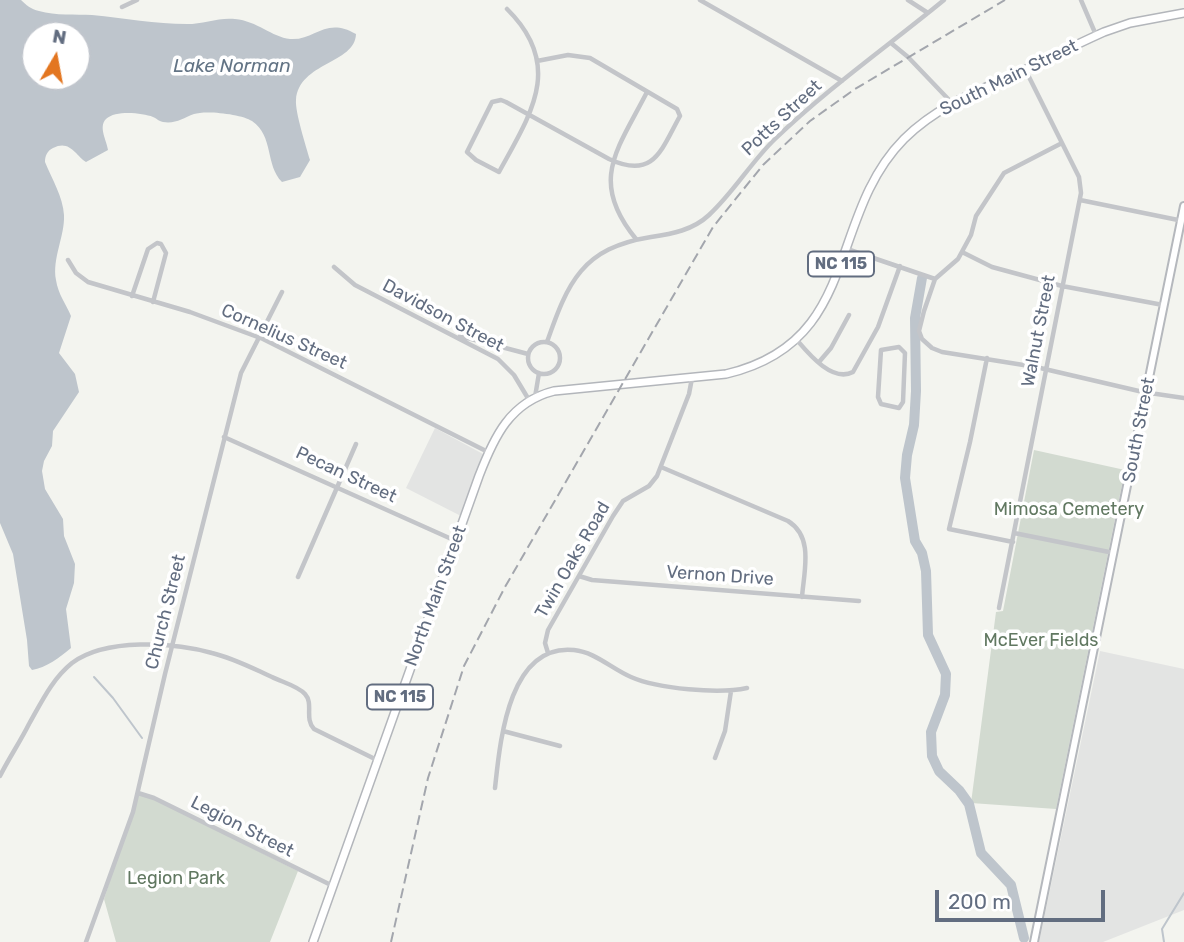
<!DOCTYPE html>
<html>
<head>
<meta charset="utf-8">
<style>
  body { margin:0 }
  #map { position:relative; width:1184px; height:942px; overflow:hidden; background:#f3f4ef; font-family:Rubik,sans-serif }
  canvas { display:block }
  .north { position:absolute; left:21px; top:21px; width:70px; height:70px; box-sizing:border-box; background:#fff; border:2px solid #c0c5cc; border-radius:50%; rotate:10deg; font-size:19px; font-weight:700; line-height:28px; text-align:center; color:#626d80 }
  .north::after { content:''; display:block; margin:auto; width:24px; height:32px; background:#e37620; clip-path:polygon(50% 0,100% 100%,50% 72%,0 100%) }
  .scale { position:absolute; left:935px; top:890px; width:170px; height:32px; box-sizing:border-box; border:4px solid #626d80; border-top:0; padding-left:9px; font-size:21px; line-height:24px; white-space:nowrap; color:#626d80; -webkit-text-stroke:5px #fff; paint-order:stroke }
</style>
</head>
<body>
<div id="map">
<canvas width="1184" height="942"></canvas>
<div class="north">N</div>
<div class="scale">200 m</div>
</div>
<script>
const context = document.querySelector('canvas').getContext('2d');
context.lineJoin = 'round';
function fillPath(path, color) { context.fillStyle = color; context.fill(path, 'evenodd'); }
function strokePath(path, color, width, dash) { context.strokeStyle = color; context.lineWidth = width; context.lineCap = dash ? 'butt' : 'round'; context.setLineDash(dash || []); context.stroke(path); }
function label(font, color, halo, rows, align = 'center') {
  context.font = font + ' Rubik,sans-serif'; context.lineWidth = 7; context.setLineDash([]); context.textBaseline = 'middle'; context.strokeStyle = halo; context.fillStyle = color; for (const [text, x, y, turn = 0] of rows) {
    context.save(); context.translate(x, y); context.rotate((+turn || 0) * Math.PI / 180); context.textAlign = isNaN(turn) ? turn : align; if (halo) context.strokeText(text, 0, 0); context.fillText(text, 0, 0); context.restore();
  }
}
fillPath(new Path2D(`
  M 435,428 L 483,454 L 461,516 L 406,488 Z
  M 1100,651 L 1184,669 L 1184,910 L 1103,942 L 1039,942 Z`), '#e3e4e3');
fillPath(new Path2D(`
  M 1034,450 L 1125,470 L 1056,809 L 971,803 L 996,612 L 1003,611 Z
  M 138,794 L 154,799 L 298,871 L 270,942 L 116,942 L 104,899 Z`), '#d2dad0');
fillPath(new Path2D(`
  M 0,0 L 21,0 C 26,5 31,9 39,11 C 56,16 75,14 92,15 C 125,18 155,24 187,24 C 203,24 220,17 235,19 C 257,21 272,37 290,39 C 315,41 325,16 356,34 C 355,64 299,62 296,100 C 295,112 306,146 310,160 L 300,177 L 282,182 C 265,165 274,136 252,121 C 242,114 205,110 194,114 C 183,118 176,124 163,122 C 158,121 158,119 153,117 C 142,113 116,110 106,119 C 98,127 107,141 108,150 L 86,162 C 76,156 70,139 53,148 C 47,151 45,156 45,162 C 52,179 63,197 64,215 C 65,236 52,258 56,280 C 58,294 66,304 71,316 L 59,353 L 75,374 L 79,392 L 53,431 L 52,446 L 44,461 L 42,471 L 45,489 L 63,519 L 64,536 L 75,564 L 74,583 L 66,609 L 71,648 C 60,657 46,668 32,670 L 29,666 L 27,640 L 13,554 L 0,523 ZM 35,35 L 77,35 L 77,77 L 35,77 Z`), '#bec5cc');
strokePath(new Path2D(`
  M 94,677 L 113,698 L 142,738
  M 1164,942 L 1162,929 L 1184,893`), '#bec5cc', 2);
strokePath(new Path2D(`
  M 922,278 L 915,318 L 916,391 L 914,425 L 907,455 L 905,478 L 915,541 L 922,553 L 926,571 L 928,635 L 946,674 L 945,695 L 931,732 L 932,756 L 939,771 L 959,790 L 969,804 L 981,853 L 1011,885 L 1024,938`), '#bec5cc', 10);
const secondary = new Path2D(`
  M 1034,942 L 1184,206`);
const primary = new Path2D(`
  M 313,942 L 479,476 C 494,437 510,402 554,391 L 726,374 C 862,342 826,218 904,139 C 936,107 977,91 1018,73 C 1047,59 1075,45 1104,32 L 1130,23 L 1184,13`);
strokePath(secondary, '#b5b8bd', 10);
strokePath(primary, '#b3b6bb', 10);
strokePath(new Path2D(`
  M 700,0 L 842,81
  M 908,0 L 928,13
  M 1081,0 L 1096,35
  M 122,7 L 137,0
  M 507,9 C 565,66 530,115 499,172 L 476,160 L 467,152 L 492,102 L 501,100 L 506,102 L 609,159 C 654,180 661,150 680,116 L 677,109 L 590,58 L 568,55 L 537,61
  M 891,43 L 908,57 L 952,103
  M 1062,143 L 1004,173 L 976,216 L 971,235 L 958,259 L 935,279 L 924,311 L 919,331 L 922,339 L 932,348 L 942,352 L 1036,367 L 1143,392 L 1184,398
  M 1080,200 L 1183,221
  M 636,239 C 588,181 618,149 647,92
  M 847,249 L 935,279
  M 962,252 L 992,267 L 1062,286 L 1163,305
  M 68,260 L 76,273 L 88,282 L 190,312 L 263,339 L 488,452
  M 334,267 L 355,285 L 498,359 L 514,375 L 529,400
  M 132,296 L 148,249 L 157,243 L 161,244 L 166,253 L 153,302
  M 460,336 L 528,354
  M 796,339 C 808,353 832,383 853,372 L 878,327 L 900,266
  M 547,342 C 568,282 582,248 651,237 C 672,234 693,230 709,215 C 734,192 751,162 775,139 C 828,88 888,46 944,0
  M528 358a16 16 0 1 1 32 0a16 16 0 1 1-32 0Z
  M 899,347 L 905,353 L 903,402 L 899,408 L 881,404 L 878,397 L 881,350 Z
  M 987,358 L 970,442 L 949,529 L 1013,542
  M 819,362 L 831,348 L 849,315
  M 535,397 L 539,373
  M 224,437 L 456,541
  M 661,467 L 788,521 C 814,537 804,571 802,597
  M 1014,533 L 1114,553
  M 579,576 L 592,580 L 859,601
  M 298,577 L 356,444
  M 999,608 L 1081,193 L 1079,177 L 1025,69
  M 548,653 L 545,643 L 548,630 L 613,516 L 623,501 L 649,486 L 657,476 L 689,394 L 692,378
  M 503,731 L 560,746
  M 715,758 L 725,731 L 731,691
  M 0,776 C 9,758 20,742 29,724 C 41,703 52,679 72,663 C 105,638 174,642 212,653 C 233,658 252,668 272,677 C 282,682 298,686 305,694 C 314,704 304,718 314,729 L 377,760
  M 495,788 C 500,743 508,643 574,650 C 595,652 612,669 631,677 C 658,689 719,694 747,688
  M 138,793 L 154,798 L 333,886
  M 86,942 L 133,812 L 165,674 L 241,373 L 282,292`), '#c3c5c9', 4.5);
strokePath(secondary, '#fff', 6);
strokePath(primary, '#fff', 7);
strokePath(new Path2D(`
  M 391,942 L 428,778 L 464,666 L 505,587 L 713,227 L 763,165 L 810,121 L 855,89 L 1005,0`), '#a3a6ad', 2, [10, 5]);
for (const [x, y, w] of [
  [841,264,66],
  [400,697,66]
]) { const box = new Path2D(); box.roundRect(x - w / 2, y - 12.5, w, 25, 5); context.fillStyle = '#fff'; context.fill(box); strokePath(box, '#626d80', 2); }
label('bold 16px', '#626d80', null, [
  ["NC 115",841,264],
  ["NC 115",400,697]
]);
label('18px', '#626d80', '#fff', [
  ["South Main Street",1009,78,-26],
  ["Potts Street",782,118,-43],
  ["Davidson Street",443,316,28],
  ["Walnut Street",1039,331,-79],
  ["Cornelius Street",284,337,24],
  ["South Street",1139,430,-79],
  ["Pecan Street",346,475,25],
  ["Twin Oaks Road",573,560,-60],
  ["Vernon Drive",720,576,4],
  ["North Main Street",436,596,-70],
  ["Church Street",166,612,-76],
  ["Legion Street",242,827,27]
]);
label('18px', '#617861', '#fff', [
  ["Mimosa Cemetery",1069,510],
  ["McEver Fields",1041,641],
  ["Legion Park",176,879]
]);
label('italic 19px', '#637485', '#fff', [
  ["Lake Norman",232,67]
]);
</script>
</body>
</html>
